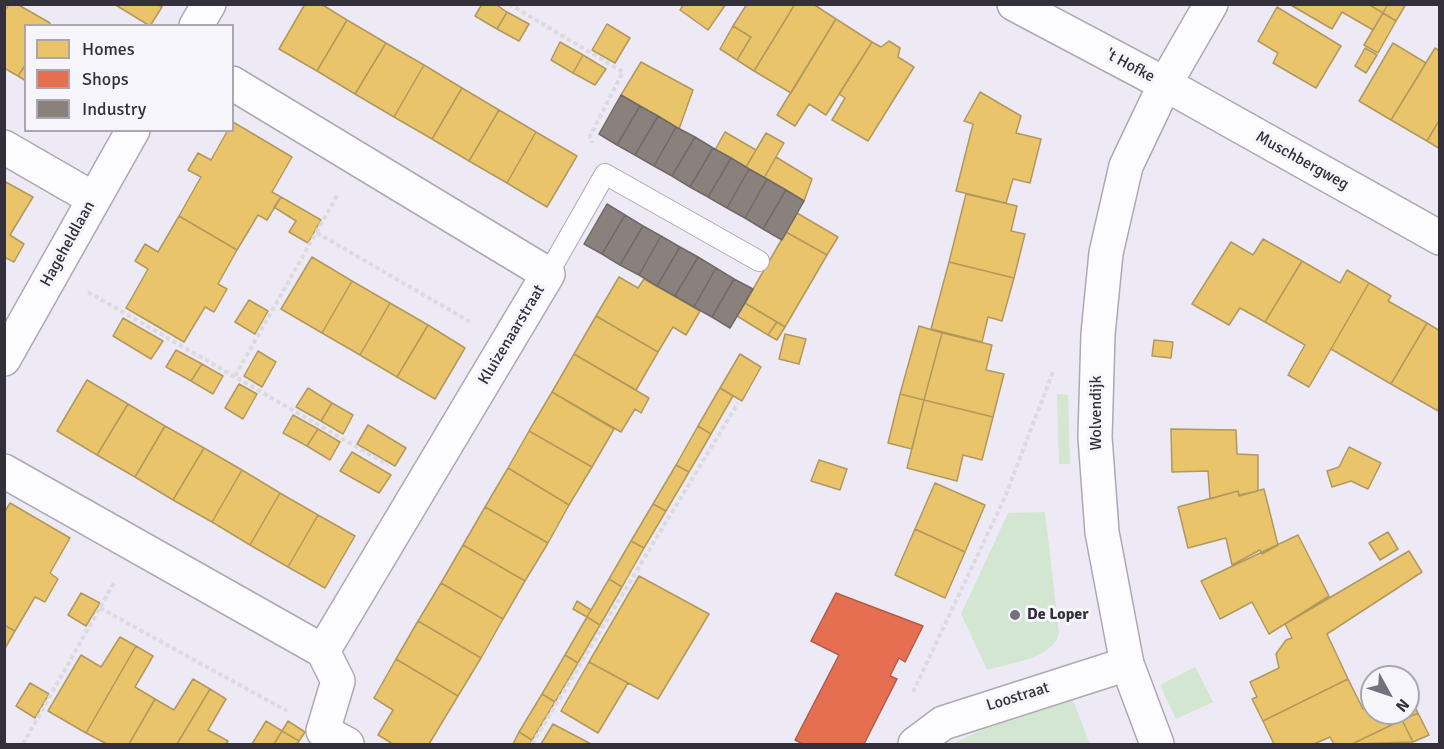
<!DOCTYPE html>
<html>
<head>
<meta charset="utf-8">
<style>
  body { margin:0 }
  #map { position:relative; width:1444px; height:749px; overflow:hidden; background:#edeaf6; font-family:Signika,sans-serif }
  canvas { display:block }
  .frame { position:absolute; inset:0; border:6px solid #33303c; pointer-events:none }
  .legend { position:absolute; left:24px; top:24px; width:210px; height:108px; box-sizing:border-box; background:#f7f5fc; border:2px solid #a9a6af; margin:0; padding:8px 10px; list-style:none; font-size:18px; color:#33303c }
  .legend li { display:flex; align-items:center; gap:12px; height:30px }
  .legend b { width:30px; border:2px solid #a9a6af }
  .north { position:absolute; left:1360px; top:665px; width:60px; height:60px; box-sizing:border-box; background:#f7f5fc; border:2px solid #a9a6af; border-radius:50%; rotate:130deg; font-size:16px; font-weight:700; line-height:24px; text-align:center; color:#33303c }
  .north::after { content:''; display:block; margin:auto; width:21px; height:27px; background:#74717d; clip-path:polygon(50% 0,100% 100%,50% 72%,0 100%) }
</style>
</head>
<body>
<div id="map">
<canvas width="1444" height="749"></canvas>
<div class="frame"></div>
<ul class="legend">
<li><b style="height:16px;background:#e9c46a"></b>Homes</li>
<li><b style="height:16px;background:#e76f51"></b>Shops</li>
<li><b style="height:16px;background:#8a817c"></b>Industry</li>
</ul>
<div class="north">N</div>
</div>
<script>
const context = document.querySelector('canvas').getContext('2d');
context.lineJoin = 'round';
function fillPath(path, color) { context.fillStyle = color; context.fill(path, 'evenodd'); }
function strokePath(path, color, width, dash) { context.strokeStyle = color; context.lineWidth = width; context.lineCap = dash ? 'butt' : 'round'; context.setLineDash(dash || []); context.stroke(path); }
function label(font, color, halo, rows, align = 'center') {
  context.font = font + ' Signika,sans-serif'; context.lineWidth = 6; context.setLineDash([]); context.textBaseline = 'middle'; context.strokeStyle = halo; context.fillStyle = color; for (const [text, x, y, turn = 0] of rows) {
    context.save(); context.translate(x, y); context.rotate((+turn || 0) * Math.PI / 180); context.textAlign = isNaN(turn) ? turn : align; if (halo) context.strokeText(text, 0, 0); context.fillText(text, 0, 0); context.restore();
  }
}
fillPath(new Path2D(`
  M 1057,394 L 1068,395 L 1070,464 L 1059,464 Z
  M 1045,512 L 1059,633 C 1053,659 1010,663 987,670 L 961,614 L 1008,513 Z
  M 1195,667 L 1213,702 L 1176,719 L 1160,685 Z
  M 1073,700 L 1090,744 L 952,744 L 984,729 Z`), '#d3e6d2');
const homes = new Path2D(`
  M 9,4 L 17,4 L 50,23 L 48,26 L 26,26 L 26,64 L 18,76 L 4,68 L 4,12 Z
  M 114,4 L 157,4 L 162,7 L 150,26 Z
  M 305,4 L 321,4 L 347,20 L 317,71 L 279,49 Z
  M 482,4 L 495,4 L 507,12 L 497,29 L 475,16 Z
  M 684,4 L 726,4 L 708,30 L 680,10 Z
  M 795,4 L 754,71 L 737,60 L 751,37 L 733,26 L 747,4 Z
  M 795,4 L 813,4 L 836,19 L 791,93 L 754,71 Z
  M 1289,4 L 1368,4 L 1383,13 L 1373,30 L 1342,12 L 1332,29 Z
  M 1368,4 L 1388,4 L 1383,13 Z
  M 1388,4 L 1406,4 L 1396,21 L 1383,13 Z
  M 1277,7 L 1341,46 L 1316,88 L 1273,63 L 1278,53 L 1258,41 Z
  M 507,12 L 529,24 L 519,41 L 497,29 Z
  M 1383,13 L 1396,21 L 1378,53 L 1364,45 Z
  M 836,19 L 872,42 L 826,115 L 809,104 L 795,126 L 777,115 Z
  M 347,20 L 386,43 L 355,94 L 317,71 Z
  M 607,24 L 630,38 L 615,63 L 592,50 Z
  M 733,26 L 751,37 L 737,60 L 720,49 Z
  M 889,41 L 900,48 L 898,57 L 914,67 L 868,141 L 832,120 L 845,98 L 839,94 L 872,42 L 881,47 Z
  M 560,42 L 583,55 L 573,73 L 551,60 Z
  M 386,43 L 424,65 L 394,117 L 355,94 Z
  M 1393,43 L 1426,63 L 1391,120 L 1359,101 Z
  M 1365,48 L 1377,55 L 1366,73 L 1355,66 Z
  M 1435,48 L 1440,51 L 1440,119 L 1427,141 L 1391,120 Z
  M 583,55 L 606,69 L 595,85 L 573,73 Z
  M 641,62 L 693,90 L 679,129 L 621,95 Z
  M 26,64 L 26,81 L 18,76 Z
  M 424,65 L 462,88 L 432,139 L 394,117 Z
  M 462,88 L 499,110 L 469,161 L 432,139 Z
  M 980,92 L 1021,116 L 1016,133 L 1041,139 L 1030,183 L 1013,179 L 1006,203 L 956,191 L 973,124 L 964,121 Z
  M 499,110 L 536,132 L 507,183 L 469,161 Z
  M 1440,119 L 1440,149 L 1427,141 Z
  M 233,122 L 292,157 L 272,192 L 281,197 L 267,220 L 258,215 L 237,250 L 179,216 L 201,177 L 188,170 L 198,153 L 211,160 L 228,130 L 232,130 Z
  M 536,132 L 577,156 L 547,207 L 507,183 Z
  M 725,132 L 756,150 L 746,167 L 715,150 Z
  M 766,133 L 784,143 L 764,178 L 746,167 Z
  M 776,157 L 812,179 L 804,201 L 764,178 Z
  M 4,181 L 33,197 L 10,235 L 24,244 L 14,262 L 4,257 Z
  M 966,194 L 1017,206 L 1011,231 L 1025,234 L 1014,278 L 949,262 Z
  M 281,197 L 321,220 L 308,243 L 289,232 L 296,221 L 274,207 Z
  M 797,213 L 838,237 L 827,255 L 786,232 Z
  M 179,216 L 237,250 L 218,284 L 227,289 L 214,312 L 205,307 L 184,342 L 126,308 L 148,269 L 135,261 L 145,244 L 158,252 Z
  M 786,232 L 827,255 L 785,327 L 745,303 Z
  M 1263,239 L 1302,261 L 1265,322 L 1240,308 L 1229,325 L 1192,304 L 1231,242 L 1253,255 Z
  M 312,257 L 352,281 L 322,333 L 281,309 Z
  M 1302,261 L 1340,283 L 1347,270 L 1369,283 L 1309,387 L 1288,375 L 1305,345 L 1265,322 Z
  M 949,262 L 1014,278 L 1002,321 L 988,317 L 982,342 L 931,329 Z
  M 619,277 L 638,288 L 644,279 L 700,311 L 686,335 L 673,327 L 658,352 L 596,316 Z
  M 352,281 L 390,303 L 360,355 L 322,333 Z
  M 1369,283 L 1391,296 L 1388,301 L 1427,323 L 1391,384 L 1331,349 Z
  M 249,300 L 268,311 L 255,334 L 235,322 Z
  M 390,303 L 428,325 L 397,377 L 360,355 Z
  M 745,303 L 777,322 L 768,335 L 737,316 Z
  M 596,316 L 658,352 L 636,390 L 574,354 Z
  M 123,318 L 163,341 L 151,359 L 113,336 Z
  M 777,322 L 785,327 L 777,340 L 768,335 Z
  M 1427,323 L 1440,331 L 1440,412 L 1391,384 Z
  M 428,325 L 465,348 L 435,399 L 397,377 Z
  M 919,326 L 942,333 L 924,400 L 900,394 Z
  M 942,333 L 992,345 L 986,370 L 1004,374 L 993,417 L 924,400 Z
  M 785,334 L 806,339 L 799,364 L 779,359 Z
  M 1154,340 L 1173,342 L 1171,358 L 1152,356 Z
  M 176,350 L 202,364 L 191,381 L 166,367 Z
  M 258,351 L 276,362 L 262,387 L 244,376 Z
  M 574,354 L 649,398 L 641,413 L 635,409 L 621,432 L 552,392 Z
  M 740,354 L 761,367 L 742,401 L 720,388 Z
  M 202,364 L 223,376 L 213,394 L 191,381 Z
  M 87,380 L 128,404 L 97,455 L 57,431 Z
  M 239,384 L 257,394 L 243,419 L 225,408 Z
  M 308,388 L 332,403 L 321,421 L 296,407 Z
  M 720,388 L 733,396 L 711,434 L 698,426 Z
  M 552,392 L 614,429 L 592,467 L 529,431 Z
  M 900,394 L 924,400 L 912,449 L 888,443 Z
  M 924,400 L 993,417 L 982,460 L 963,455 L 957,481 L 907,468 Z
  M 332,403 L 353,415 L 343,434 L 321,421 Z
  M 128,404 L 165,426 L 135,477 L 97,455 Z
  M 293,415 L 318,429 L 307,446 L 283,433 Z
  M 368,425 L 406,448 L 395,466 L 357,444 Z
  M 165,426 L 204,448 L 173,500 L 135,477 Z
  M 698,426 L 711,434 L 689,472 L 676,465 Z
  M 318,429 L 340,442 L 330,460 L 307,446 Z
  M 1171,429 L 1236,430 L 1237,454 L 1258,455 L 1258,491 L 1239,495 L 1238,491 L 1210,499 L 1208,471 L 1172,472 Z
  M 529,431 L 592,467 L 569,505 L 508,468 Z
  M 1349,447 L 1381,463 L 1368,489 L 1351,481 L 1332,487 L 1327,471 L 1339,467 Z
  M 204,448 L 242,470 L 212,522 L 173,500 Z
  M 352,452 L 391,475 L 379,493 L 340,471 Z
  M 819,460 L 847,469 L 840,490 L 811,481 Z
  M 676,465 L 689,472 L 666,511 L 653,504 Z
  M 508,468 L 569,505 L 548,543 L 485,507 Z
  M 242,470 L 280,493 L 250,545 L 212,522 Z
  M 935,483 L 985,505 L 965,552 L 915,529 Z
  M 1264,489 L 1278,545 L 1262,554 L 1260,550 L 1232,565 L 1226,538 L 1188,548 L 1178,507 L 1238,491 L 1239,496 Z
  M 280,493 L 318,515 L 288,567 L 250,545 Z
  M 10,503 L 70,538 L 50,573 L 58,579 L 45,602 L 35,597 L 15,631 L 4,625 L 4,513 Z
  M 653,504 L 666,511 L 644,548 L 631,541 Z
  M 485,507 L 548,543 L 525,581 L 463,545 Z
  M 318,515 L 355,536 L 325,588 L 288,567 Z
  M 915,529 L 965,552 L 945,598 L 895,575 Z
  M 1388,532 L 1398,549 L 1380,560 L 1369,543 Z
  M 1298,535 L 1329,596 L 1269,634 L 1252,602 L 1220,619 L 1201,581 Z
  M 631,541 L 644,548 L 622,587 L 609,579 Z
  M 463,545 L 525,581 L 503,619 L 441,583 Z
  M 1409,551 L 1422,572 L 1327,634 L 1348,679 L 1263,721 L 1252,699 L 1257,697 L 1250,682 L 1279,668 L 1276,654 L 1286,640 L 1292,638 L 1285,624 Z
  M 639,576 L 709,614 L 658,699 L 589,662 Z
  M 609,579 L 622,587 L 600,625 L 587,617 Z
  M 441,583 L 503,619 L 481,658 L 418,621 Z
  M 81,593 L 100,603 L 86,626 L 68,615 Z
  M 577,601 L 591,610 L 587,617 L 573,609 Z
  M 587,617 L 600,625 L 578,663 L 565,655 Z
  M 418,621 L 481,658 L 458,696 L 396,659 Z
  M 4,625 L 15,631 L 4,650 Z
  M 120,637 L 136,646 L 86,733 L 48,711 L 81,655 L 101,667 Z
  M 136,646 L 153,656 L 135,687 L 155,699 L 129,744 L 107,744 L 86,733 Z
  M 565,655 L 578,663 L 555,702 L 542,694 Z
  M 396,659 L 458,696 L 429,744 L 393,744 L 378,735 L 393,710 L 374,698 Z
  M 589,662 L 628,683 L 598,733 L 561,711 Z
  M 193,679 L 210,689 L 177,744 L 129,744 L 155,699 L 174,710 Z
  M 1348,679 L 1363,709 L 1372,704 L 1372,713 L 1399,713 L 1402,720 L 1352,744 L 1334,744 L 1330,737 L 1314,744 L 1274,744 L 1263,721 Z
  M 30,683 L 49,694 L 35,718 L 16,706 Z
  M 210,689 L 226,699 L 208,730 L 228,741 L 226,744 L 177,744 Z
  M 1408,692 L 1418,713 L 1402,720 L 1399,713 L 1408,713 Z
  M 542,694 L 555,702 L 532,740 L 519,732 Z
  M 1418,713 L 1429,735 L 1413,742 L 1402,720 Z
  M 1402,720 L 1413,742 L 1352,744 Z
  M 266,721 L 282,731 L 274,744 L 252,744 Z
  M 288,721 L 305,732 L 299,741 L 282,731 Z
  M 553,724 L 591,744 L 541,744 Z
  M 282,731 L 299,741 L 297,744 L 274,744 Z
  M 519,732 L 532,740 L 530,744 L 513,744 Z`);
fillPath(homes, '#e9c46a');
strokePath(homes, '#b2985c', 1.5);
const shops = new Path2D(`
  M 836,593 L 923,626 L 905,662 L 899,658 L 890,676 L 897,679 L 864,744 L 803,744 L 795,740 L 839,655 L 811,641 Z`);
fillPath(shops, '#e76f51');
strokePath(shops, '#b15c4b', 1.5);
const industry = new Path2D(`
  M 621,95 L 640,106 L 617,145 L 599,134 Z
  M 640,106 L 658,116 L 635,155 L 617,145 Z
  M 658,116 L 676,127 L 654,166 L 635,155 Z
  M 676,127 L 695,137 L 672,176 L 654,166 Z
  M 695,137 L 713,148 L 690,187 L 672,176 Z
  M 713,148 L 731,158 L 708,197 L 690,187 Z
  M 731,158 L 749,169 L 727,208 L 708,197 Z
  M 749,169 L 767,179 L 745,218 L 727,208 Z
  M 767,179 L 786,190 L 763,229 L 745,218 Z
  M 786,190 L 804,201 L 782,240 L 763,229 Z
  M 607,204 L 625,215 L 602,254 L 584,244 Z
  M 625,215 L 643,226 L 620,265 L 602,254 Z
  M 643,226 L 661,236 L 639,275 L 620,265 Z
  M 661,236 L 680,247 L 657,286 L 639,275 Z
  M 680,247 L 698,257 L 675,296 L 657,286 Z
  M 698,257 L 716,268 L 694,307 L 675,296 Z
  M 716,268 L 734,279 L 712,317 L 694,307 Z
  M 734,279 L 753,289 L 730,328 L 712,317 Z`);
fillPath(industry, '#8a817c');
strokePath(industry, '#706969', 1.5);
const lane = new Path2D(`
  M 548,274 L 605,174 L 759,261`);
const street = new Path2D(`
  M 196,26 L 209,4
  M 1165,84 L 1440,238
  M 4,147 L 94,199
  M 4,359 L 133,130
  M 4,471 L 323,651 L 548,274 L 232,83
  M 323,651 L 338,681 L 323,731 L 347,744
  M 915,744 L 943,723 L 1127,664`);
const secondary = new Path2D(`
  M 1014,4 L 1165,84
  M 1157,744 L 1127,664 L 1102,532 L 1095,437 L 1098,334 L 1106,253 L 1126,166 L 1165,84 L 1211,4`);
strokePath(lane, '#aca9b3', 22);
strokePath(street, '#aca9b3', 36);
strokePath(secondary, '#aca9b3', 36);
strokePath(new Path2D(`
  M 509,4 L 623,72 L 590,136 L 592,143
  M 317,233 L 472,323
  M 88,292 L 388,465
  M 235,376 L 338,194
  M 100,608 L 287,711
  M 913,692 L 1005,497 L 1054,369
  M 23,744 L 115,581
  M 532,744 L 738,403`), '#dbdadd', 4, [4.5, 3]);
strokePath(lane, '#fcfcfe', 20);
strokePath(street, '#fcfcfe', 33);
strokePath(secondary, '#fcfcfe', 33);
for (const [x, y, r, color] of [
  [1015,615,6,"#74717d"]
]) { const dot = new Path2D(); dot.arc(x, y, r, 0, 2 * Math.PI); context.fillStyle = color; context.fill(dot); strokePath(dot, '#f7f5fc', 2); }
label('16px', '#33303c', '#f7f5fc', [
  ["'t Hofke",1130,66,28],
  ["Muschbergweg",1302,161,29],
  ["Hageheldlaan",68,244,-61],
  ["Kluizenaarstraat",512,335,-59],
  ["Wolvendijk",1097,413,-90],
  ["Loostraat",1018,697,-17]
]);
label('bold 16px', '#33303c', '#f7f5fc', [
  ["De Loper",1027,615]
], 'left');
</script>
</body>
</html>
